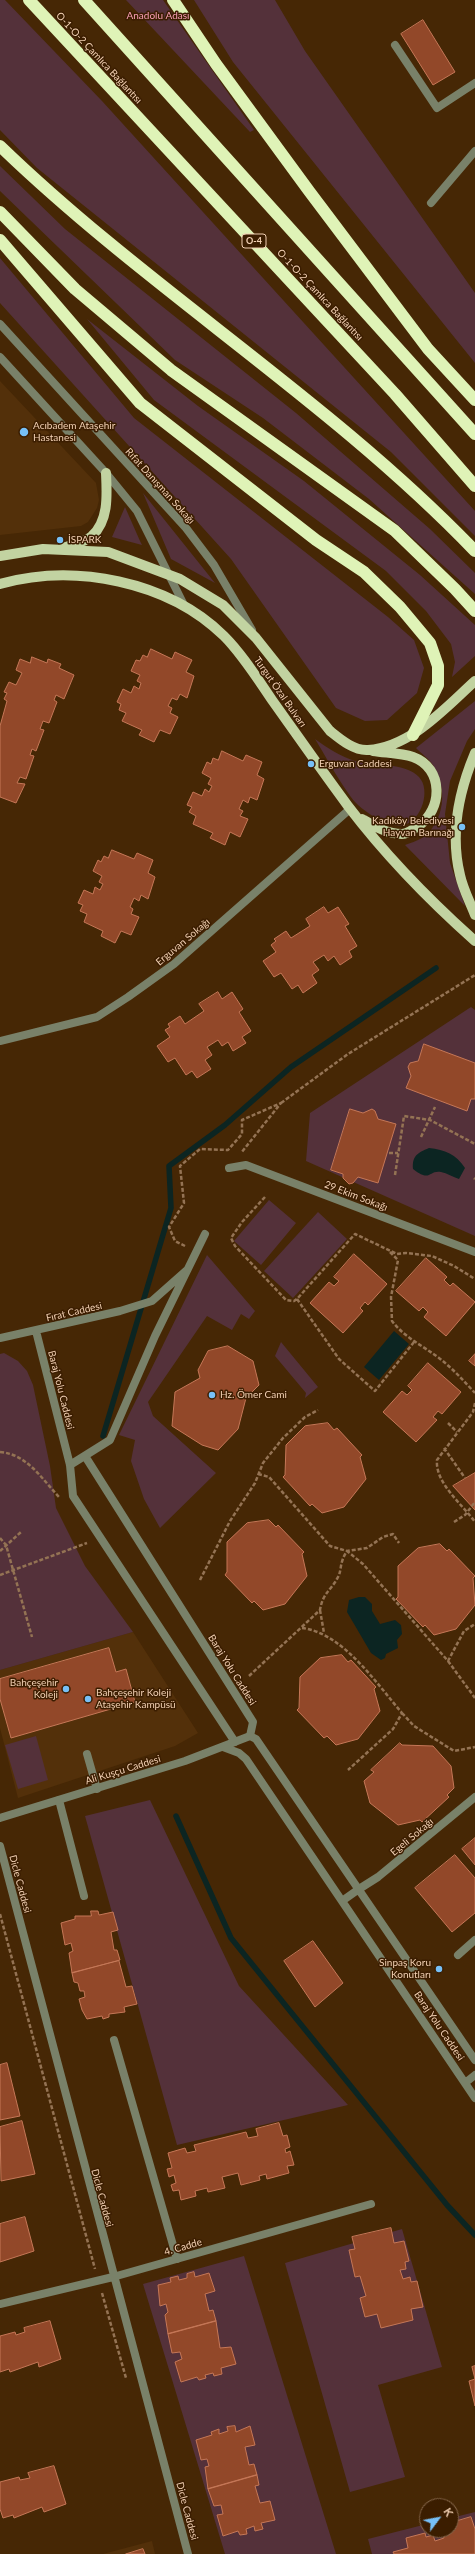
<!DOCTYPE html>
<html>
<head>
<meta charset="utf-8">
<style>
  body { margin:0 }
  #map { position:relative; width:475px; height:2554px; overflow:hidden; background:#462705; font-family:Lato,sans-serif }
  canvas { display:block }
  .north { position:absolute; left:419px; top:2498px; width:40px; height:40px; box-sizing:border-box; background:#3b1d00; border:1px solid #846548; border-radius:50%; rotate:58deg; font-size:11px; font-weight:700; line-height:16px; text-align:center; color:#f2d0b3 }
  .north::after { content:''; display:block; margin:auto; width:14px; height:18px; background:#77c0f7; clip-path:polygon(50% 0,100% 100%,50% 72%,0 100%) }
</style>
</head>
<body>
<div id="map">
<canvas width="475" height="2554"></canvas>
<div class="north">K</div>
</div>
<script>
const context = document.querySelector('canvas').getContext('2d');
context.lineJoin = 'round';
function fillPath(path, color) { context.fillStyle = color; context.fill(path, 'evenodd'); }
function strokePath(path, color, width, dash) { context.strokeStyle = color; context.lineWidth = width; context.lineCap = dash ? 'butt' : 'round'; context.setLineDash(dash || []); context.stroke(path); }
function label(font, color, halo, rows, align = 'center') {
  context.font = font + ' Lato,sans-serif'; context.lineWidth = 3; context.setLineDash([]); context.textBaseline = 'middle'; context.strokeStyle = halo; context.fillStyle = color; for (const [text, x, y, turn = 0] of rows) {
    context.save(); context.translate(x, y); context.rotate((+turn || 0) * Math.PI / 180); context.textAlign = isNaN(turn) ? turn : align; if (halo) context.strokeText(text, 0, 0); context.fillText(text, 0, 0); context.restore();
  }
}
fillPath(new Path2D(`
  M 0,381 L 96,483 L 99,500 L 97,508 L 88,522 L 81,526 L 0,535 Z
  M 133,1632 L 198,1733 L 175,1746 L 18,1798 L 0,1728 L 0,1670 Z
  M 152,2541 L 155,2554 L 103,2554 Z`), '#53300a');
fillPath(new Path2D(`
  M 0,0 L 5,0 L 102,101 L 475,511 L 475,536 L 391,452 L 37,168 L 0,130 Z
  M 126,0 L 163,0 L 254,130 L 250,132 Z
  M 194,0 L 275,0 L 305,51 L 475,293 L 475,363 L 233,62 Z
  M 0,166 L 65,229 L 296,413 L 430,529 L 475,573 L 475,594 L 369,499 L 263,418 L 175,360 L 0,191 Z
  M 0,258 L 134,418 L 388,617 L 414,640 L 424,668 L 417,693 L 387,720 L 365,721 L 336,708 L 231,559 L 0,303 Z
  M 87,319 L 198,406 L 304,481 L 420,575 L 475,625 L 475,656 L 452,677 L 455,662 L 451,644 L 426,611 L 386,571 L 154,400 Z
  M 143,493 L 215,583 L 171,559 Z
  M 125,507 L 140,541 L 142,545 L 112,537 Z
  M 475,701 L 475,729 L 467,741 L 450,781 L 445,814 L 450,863 L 465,906 L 405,845 C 410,843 417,841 422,838 C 445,822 448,788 433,765 C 429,759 421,753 416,748 Z
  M 315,739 C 327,748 340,756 355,761 C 373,766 405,762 419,777 C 431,790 422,820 404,825 C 390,829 368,814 358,805 C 346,794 325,755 315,739 Z
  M 471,1007 L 475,1010 L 475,1236 L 306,1161 L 310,1113 Z
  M 269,1200 L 296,1223 L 261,1265 L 234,1241 Z
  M 318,1212 L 347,1239 L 293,1298 L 264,1271 Z
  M 207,1255 L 255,1311 L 249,1319 L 241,1314 L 232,1330 L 207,1316 L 148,1402 L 153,1416 L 216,1473 L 160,1528 L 144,1499 L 131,1461 L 135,1440 L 119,1435 Z
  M 281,1342 L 318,1387 L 305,1398 L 306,1393 L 275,1356 Z
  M 4,1353 L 18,1361 L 27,1371 L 33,1385 L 50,1466 L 56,1508 L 85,1566 L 133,1632 L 0,1670 L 0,1354 Z
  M 36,1736 L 48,1780 L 18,1789 L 5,1745 Z
  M 150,1800 L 239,1986 L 348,2105 L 177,2145 L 85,1816 Z
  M 402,2229 L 442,2367 L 378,2385 L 405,2477 L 350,2492 L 285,2263 Z
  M 244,2256 L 336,2554 L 225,2554 L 143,2284 Z
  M 475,2512 L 475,2554 L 372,2554 L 368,2539 L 427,2524 L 427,2530 L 451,2530 L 451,2518 Z`), '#54313a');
fillPath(new Path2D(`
  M 429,1148 C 445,1150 456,1154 465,1168 L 459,1179 C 453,1177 447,1173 441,1172 C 428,1170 431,1183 413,1169 C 412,1156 417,1153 429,1148 Z
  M 394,1331 L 409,1344 L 379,1380 L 364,1367 Z
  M 359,1597 L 365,1597 L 372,1604 L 372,1611 L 380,1624 L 395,1620 L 401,1625 L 402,1634 L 397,1640 L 398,1648 L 386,1654 L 385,1658 L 381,1660 L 371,1653 L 347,1612 L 349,1600 Z`), '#0c2522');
strokePath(new Path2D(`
  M 103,1436 L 171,1208 L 169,1166 L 225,1125 L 291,1067 L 436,968
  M 176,1816 L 231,1938 L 447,2205 L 475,2235`), '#0c2522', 5.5);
const building = new Path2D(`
  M 423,20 L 455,72 L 433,85 L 401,34 Z
  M 151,649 L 172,659 L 175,652 L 192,660 L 186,672 L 194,676 L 187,698 L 180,694 L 177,700 L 172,698 L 168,706 L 172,708 L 170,713 L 178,717 L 170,734 L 160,730 L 154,742 L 139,735 L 142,730 L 122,721 L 126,713 L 119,710 L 121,704 L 117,702 L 123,689 L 131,693 L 134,686 L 139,689 L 141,683 L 137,681 L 140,675 L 131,671 L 136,660 L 140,661 L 143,655 L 147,657 Z
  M 32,657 L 47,663 L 48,659 L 61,664 L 59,668 L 74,675 L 64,699 L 56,695 L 54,700 L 57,702 L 49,723 L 43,721 L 40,729 L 44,730 L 36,751 L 32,749 L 30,755 L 34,756 L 26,779 L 20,777 L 17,783 L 25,784 L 16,803 L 0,797 L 0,726 L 7,701 L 4,699 L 7,693 L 4,692 L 9,682 L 16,685 L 22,673 L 16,670 L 20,659 L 30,663 Z
  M 222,751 L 243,761 L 246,755 L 262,762 L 257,775 L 264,779 L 257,800 L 250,797 L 248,803 L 243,800 L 239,809 L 243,811 L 240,816 L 248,819 L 240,837 L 230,832 L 225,845 L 210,838 L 213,833 L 193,824 L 196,816 L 189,812 L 192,807 L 187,805 L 193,792 L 202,796 L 205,789 L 209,792 L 212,786 L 208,784 L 211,778 L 202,773 L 207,762 L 211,764 L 213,758 L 218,760 Z
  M 112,850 L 134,859 L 137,853 L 153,860 L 148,873 L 155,877 L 148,899 L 141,895 L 139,901 L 134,898 L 130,907 L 133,909 L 131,914 L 139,917 L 131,935 L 121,931 L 115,943 L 101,936 L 103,931 L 84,922 L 87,914 L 80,911 L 83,905 L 78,903 L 84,890 L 93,894 L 95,887 L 100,890 L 103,884 L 99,882 L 102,876 L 93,871 L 98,860 L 101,862 L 104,856 L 108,858 Z
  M 324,907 L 328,913 L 338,907 L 349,924 L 345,926 L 357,946 L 349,951 L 352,957 L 340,965 L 334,956 L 328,961 L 324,955 L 313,962 L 319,970 L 312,975 L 317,983 L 303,993 L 298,985 L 292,989 L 281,973 L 274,977 L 263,961 L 276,952 L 271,945 L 276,941 L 274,939 L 286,931 L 291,938 L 310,926 L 306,919 Z
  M 218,992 L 222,999 L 232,992 L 243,1009 L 239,1012 L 251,1031 L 242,1037 L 246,1043 L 233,1051 L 228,1042 L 222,1046 L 218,1040 L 207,1047 L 212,1055 L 205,1060 L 211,1069 L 197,1078 L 192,1071 L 186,1075 L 175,1058 L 168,1062 L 157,1046 L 170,1037 L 165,1030 L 170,1027 L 168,1024 L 180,1016 L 185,1024 L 204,1011 L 199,1004 Z
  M 424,1044 L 475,1063 L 475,1099 L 471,1099 L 467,1111 L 406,1088 L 411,1076 L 408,1067 L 410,1063 L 418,1061 Z
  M 350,1109 L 363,1113 L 372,1109 L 375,1111 L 378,1119 L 396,1124 L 378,1183 L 358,1177 L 353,1183 L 349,1184 L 343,1178 L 343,1174 L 331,1170 Z
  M 354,1254 L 387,1284 L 368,1305 L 365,1302 L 360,1308 L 363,1311 L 343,1333 L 310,1303 L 329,1282 L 334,1286 L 339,1281 L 334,1277 Z
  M 426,1258 L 447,1277 L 444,1280 L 450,1286 L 453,1283 L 475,1302 L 446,1336 L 424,1317 L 428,1312 L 423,1307 L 419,1311 L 396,1291 Z
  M 228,1346 L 253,1361 L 259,1385 L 246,1398 L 238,1429 L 218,1450 L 202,1445 L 172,1426 L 175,1392 L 200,1378 L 198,1370 L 208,1351 Z
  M 475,1354 L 475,1366 L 469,1361 Z
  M 428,1363 L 461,1392 L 442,1414 L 438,1411 L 433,1417 L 437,1420 L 416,1442 L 383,1412 L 402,1391 L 407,1395 L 412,1390 L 408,1386 Z
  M 328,1423 L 334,1430 L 337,1428 L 362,1455 L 360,1457 L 366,1479 L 344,1507 L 322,1513 L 312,1504 L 310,1506 L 283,1477 L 285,1475 L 286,1445 L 305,1426 Z
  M 475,1473 L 475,1510 L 453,1486 Z
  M 269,1520 L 276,1527 L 278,1525 L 304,1552 L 302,1554 L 307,1576 L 285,1604 L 263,1610 L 254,1601 L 252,1603 L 225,1575 L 227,1572 L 227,1542 L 247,1523 Z
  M 440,1544 L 447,1551 L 449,1549 L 475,1576 L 473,1578 L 475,1605 L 456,1629 L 434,1635 L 425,1625 L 423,1627 L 396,1599 L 398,1597 L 398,1566 L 418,1548 Z
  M 109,1648 L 116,1672 L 126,1669 L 135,1702 L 11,1738 L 0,1699 L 0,1679 Z
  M 342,1655 L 348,1662 L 351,1660 L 376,1687 L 374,1689 L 380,1711 L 358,1739 L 336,1745 L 327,1736 L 324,1738 L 297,1710 L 299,1708 L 300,1677 L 320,1658 Z
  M 400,1743 L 402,1745 L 433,1746 L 451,1766 L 454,1788 L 447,1795 L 449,1797 L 422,1822 L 420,1820 L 398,1825 L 370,1803 L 364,1781 L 374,1772 L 371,1770 Z
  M 475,1838 L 475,1865 L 462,1849 Z
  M 455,1855 L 475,1878 L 475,1913 L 452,1932 L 415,1888 Z
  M 91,1911 L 98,1911 L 99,1915 L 113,1912 L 118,1930 L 111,1932 L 114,1950 L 117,1950 L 120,1960 L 72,1973 L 69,1953 L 73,1951 L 71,1943 L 65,1945 L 61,1923 L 75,1919 L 75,1916 L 91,1916 Z
  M 313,1941 L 343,1983 L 315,2007 L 284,1961 Z
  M 119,1961 L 126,1987 L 132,1986 L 137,2004 L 124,2007 L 125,2012 L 109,2014 L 109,2017 L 103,2019 L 102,2016 L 87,2019 L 82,2010 L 79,1999 L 85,1997 L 84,1991 L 80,1991 L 78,1983 L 74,1982 L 72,1973 Z
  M 7,2063 L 20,2116 L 0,2120 L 0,2065 Z
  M 22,2121 L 35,2174 L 1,2181 L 0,2127 Z
  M 279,2123 L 283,2136 L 287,2135 L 290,2147 L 285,2149 L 286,2153 L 290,2151 L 294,2165 L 287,2166 L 289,2173 L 267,2179 L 266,2174 L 259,2176 L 260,2180 L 241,2185 L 238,2173 L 222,2177 L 225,2188 L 208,2192 L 207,2188 L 195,2191 L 196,2196 L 181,2200 L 179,2190 L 173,2191 L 171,2185 L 176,2183 L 174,2175 L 169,2177 L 167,2169 L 172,2168 L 168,2153 L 185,2148 L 187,2153 L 196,2151 L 194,2145 L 246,2132 L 248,2138 L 258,2136 L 256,2129 Z
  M 25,2217 L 34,2251 L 0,2262 L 0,2224 Z
  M 391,2228 L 394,2243 L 404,2241 L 409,2261 L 405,2262 L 406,2269 L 400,2270 L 403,2279 L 410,2277 L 411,2282 L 417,2281 L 423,2307 L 411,2309 L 413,2320 L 381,2328 L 377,2314 L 365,2317 L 360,2298 L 366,2296 L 360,2276 L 355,2277 L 349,2250 L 355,2249 L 352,2237 Z
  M 194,2272 L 195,2277 L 209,2273 L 215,2291 L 205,2294 L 209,2311 L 213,2310 L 216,2321 L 168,2334 L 165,2315 L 168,2312 L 166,2304 L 160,2306 L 158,2285 L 171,2282 L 170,2278 L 178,2276 L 179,2280 L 187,2278 L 187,2274 Z
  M 50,2321 L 61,2359 L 39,2367 L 38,2362 L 10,2372 L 9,2369 L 0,2372 L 0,2336 L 15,2332 L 16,2335 L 25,2332 L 24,2328 Z
  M 216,2321 L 220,2348 L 231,2347 L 236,2364 L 221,2368 L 222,2374 L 214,2376 L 213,2373 L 205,2375 L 206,2378 L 199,2380 L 197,2377 L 181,2382 L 175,2362 L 182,2359 L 180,2352 L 172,2353 L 168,2334 Z
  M 475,2366 L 475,2406 L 469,2381 L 475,2379 L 472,2367 Z
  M 235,2426 L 236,2432 L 250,2426 L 255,2445 L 245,2447 L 249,2465 L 254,2464 L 257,2475 L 208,2489 L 205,2467 L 209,2466 L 207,2459 L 201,2460 L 196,2440 L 212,2435 L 211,2432 L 219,2429 L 219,2434 L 228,2431 L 227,2427 Z
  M 54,2466 L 66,2504 L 44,2512 L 42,2507 L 14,2518 L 13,2515 L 3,2518 L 0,2509 L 0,2482 L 19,2477 L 20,2480 L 30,2478 L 28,2473 Z
  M 257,2475 L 259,2485 L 255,2486 L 260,2503 L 270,2501 L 275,2520 L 261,2523 L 263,2529 L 255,2531 L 254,2526 L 246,2529 L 247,2534 L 240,2535 L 238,2531 L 223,2536 L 217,2515 L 223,2514 L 221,2505 L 214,2506 L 208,2489 Z
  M 471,2517 L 475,2529 L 475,2554 L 394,2554 L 393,2552 L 408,2548 L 406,2538 L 425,2533 L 426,2537 L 433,2535 L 435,2541 L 444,2538 L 442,2531 L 451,2530 L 451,2523 Z
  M 143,2549 L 145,2554 L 126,2554 Z`);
fillPath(building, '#924829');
strokePath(building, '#c57757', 1);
strokePath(new Path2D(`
  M 281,1103 L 348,1054 L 475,975
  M 421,1137 L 435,1107
  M 389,1153 L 398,1153
  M 395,1175 L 404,1116 L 430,1120 L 475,1144
  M 474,1178 L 475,1179
  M 265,1197 L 242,1222 L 231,1238 L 235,1246 L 286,1300 L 294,1301 L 297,1299 L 355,1234 L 397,1254 L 406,1253 L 432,1256 L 454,1266 L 475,1279
  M 185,1246 L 175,1241 L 169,1227 L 184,1203 L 180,1166 L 200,1149 L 228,1150 L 242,1134 L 242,1120 L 281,1103 L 241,1153
  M 390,1252 L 398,1260 L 391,1297 L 392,1321 C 405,1338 422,1345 439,1358 C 452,1368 463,1380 475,1393
  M 297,1299 L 339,1359 L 375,1391 L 414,1342
  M 475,1403 L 473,1412 L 437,1460 C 435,1483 462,1504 475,1522
  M 448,1423 L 457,1432
  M 444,1448 L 465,1478
  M 0,1452 C 27,1454 42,1479 59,1497
  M 258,1474 L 269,1477 L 330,1546 L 347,1551 L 367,1548 L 383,1537 L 393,1534 L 399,1543
  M 454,1522 L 465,1515 L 475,1502
  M 0,1538 L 6,1545 L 32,1637
  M 0,1551 L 21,1532
  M 0,1575 L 87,1543
  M 200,1580 L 230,1521 L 255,1483 L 263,1463 L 283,1438 L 305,1417 L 318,1410
  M 320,1610 L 324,1633
  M 302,1628 C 343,1633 376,1683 402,1713 L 393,1729 L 348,1770
  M 448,1661 L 475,1698
  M 249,1676 L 320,1610 C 323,1592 331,1591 338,1577 C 342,1570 339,1563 347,1551 L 363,1564 L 448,1661 L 464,1631 L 475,1624
  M 402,1713 L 414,1726 L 454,1751 L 475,1747
  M 0,1914 L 95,2269
  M 102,2293 L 126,2378`), '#947354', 2.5, [4, 2]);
strokePath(new Path2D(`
  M 395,45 L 437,108 L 475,83
  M 431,203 L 475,151
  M 87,1754 L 97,1789
  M 59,1800 L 84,1896
  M 114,2040 L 177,2259`), '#798169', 8);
strokePath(new Path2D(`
  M 0,1041 L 97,1017 L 128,997 L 174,964 L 350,809
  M 229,1168 L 246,1165 L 475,1252
  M 36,1331 L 70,1465 L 73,1496 L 235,1742
  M 0,1338 L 120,1311 L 152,1301 L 187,1270
  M 85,1456 L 253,1722 L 250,1736
  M 70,1465 L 110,1440 L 155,1336 L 205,1234
  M 0,1846 L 188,2554
  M 359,1889 L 378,1877 L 475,1797
  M 458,1955 L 475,1940
  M 0,2304 L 113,2277 L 371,2204`), '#798169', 8);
strokePath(new Path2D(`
  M 0,324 L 186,528 L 214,565 L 252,630
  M 0,357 L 106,473 L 137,511 L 184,605
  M 223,1747 L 239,1753 L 246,1759 L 475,2098
  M 0,1818 L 185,1761 L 250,1736 L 256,1739 L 475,2060
  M 342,1901 L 359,1889
  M 465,2083 L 475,2075`), '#798169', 8);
strokePath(new Path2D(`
  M 63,548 C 71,545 86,542 92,536 C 109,520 107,495 106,473
  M 0,556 L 43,549 L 108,552 L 180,579 L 223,605 L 256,638 L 330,731 C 340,739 354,751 368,750 C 411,747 445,708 475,681
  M 0,584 C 74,563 168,581 224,636 C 242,654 257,678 272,700 C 297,735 322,771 348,806 C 386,856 429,900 475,941
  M 475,753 C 459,791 450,834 460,875 C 463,889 470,902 475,915
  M 362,819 C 374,826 387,834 402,834 C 407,834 414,829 418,826 C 443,810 444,768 413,757 C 401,753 386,753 373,751`), '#c2d3a1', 10);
strokePath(new Path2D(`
  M 29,0 L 395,394 L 475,486
  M 84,0 L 475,434
  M 173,0 L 216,64 L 309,191 L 428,349 L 475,400
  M 0,146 C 149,290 331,401 475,551
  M 0,212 L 75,289 L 171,370 L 394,530 L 455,589 L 475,611
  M 0,240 L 140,403 L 316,540 L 364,572 L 400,607 L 430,643 L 438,666 L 438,685 L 413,735`), '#dff3b7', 12);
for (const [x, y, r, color] of [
  [24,432,5,"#77c0f7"],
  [60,540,4,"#77c0f7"],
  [311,764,4,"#77c0f7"],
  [462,827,4,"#77c0f7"],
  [212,1395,4,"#77c0f7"],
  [66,1689,4,"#77c0f7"],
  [88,1699,4,"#77c0f7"],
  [439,1969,4,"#77c0f7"]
]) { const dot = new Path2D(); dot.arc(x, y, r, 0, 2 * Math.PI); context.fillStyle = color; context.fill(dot); strokePath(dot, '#3b1d00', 1.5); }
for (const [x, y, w] of [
  [254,241,24]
]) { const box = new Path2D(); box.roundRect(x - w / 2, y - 7, w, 14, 3); context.fillStyle = '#3b1d00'; context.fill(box); strokePath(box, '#f2d0b3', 1); }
label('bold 9px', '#f2d0b3', null, [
  ["O-4",254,241]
]);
label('10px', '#fa9fb7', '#3b1d00', [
  ["Anadolu Adası",158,16]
]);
label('10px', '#f2d0b3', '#3b1d00', [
  ["O-1-O-2 Çamlıca Bağlantısı",99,58,47],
  ["O-1-O-2 Çamlıca Bağlantısı",320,295,47],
  ["Rıfat Danışman Sokağı",160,486,48],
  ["Turgut Özal Bulvarı",280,692,55],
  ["Erguvan Sokağı",183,942,-40],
  ["29 Ekim Sokağı",356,1196,21],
  ["Fırat Caddesi",74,1312,-13],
  ["Baraj Yolu Caddesi",61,1390,76],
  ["Baraj Yolu Caddesi",232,1670,58],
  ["Ali Kuşçu Caddesi",123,1770,-17],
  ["Egeli Sokağı",412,1837,-40],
  ["Dicle Caddesi",20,1884,75],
  ["Baraj Yolu Caddesi",439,2026,56],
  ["Dicle Caddesi",102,2198,75],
  ["4. Cadde",183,2247,-16],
  ["Dicle Caddesi",187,2511,75]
]);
label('10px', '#f2d0b3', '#3b1d00', [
  ["Acıbadem Ataşehir",33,426],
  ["Hastanesi",33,438],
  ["İSPARK",68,540],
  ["Erguvan Caddesi",319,764],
  ["Kadıköy Belediyesi",454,821,"right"],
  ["Hayvan Barınağı",454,833,"right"],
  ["Hz. Ömer Cami",220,1395],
  ["Bahçeşehir",58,1683,"right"],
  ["Koleji",58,1695,"right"],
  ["Bahçeşehir Koleji",96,1693],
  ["Ataşehir Kampüsü",96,1705],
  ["Sinpaş Koru",431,1963,"right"],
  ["Konutları",431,1975,"right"]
], 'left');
</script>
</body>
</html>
